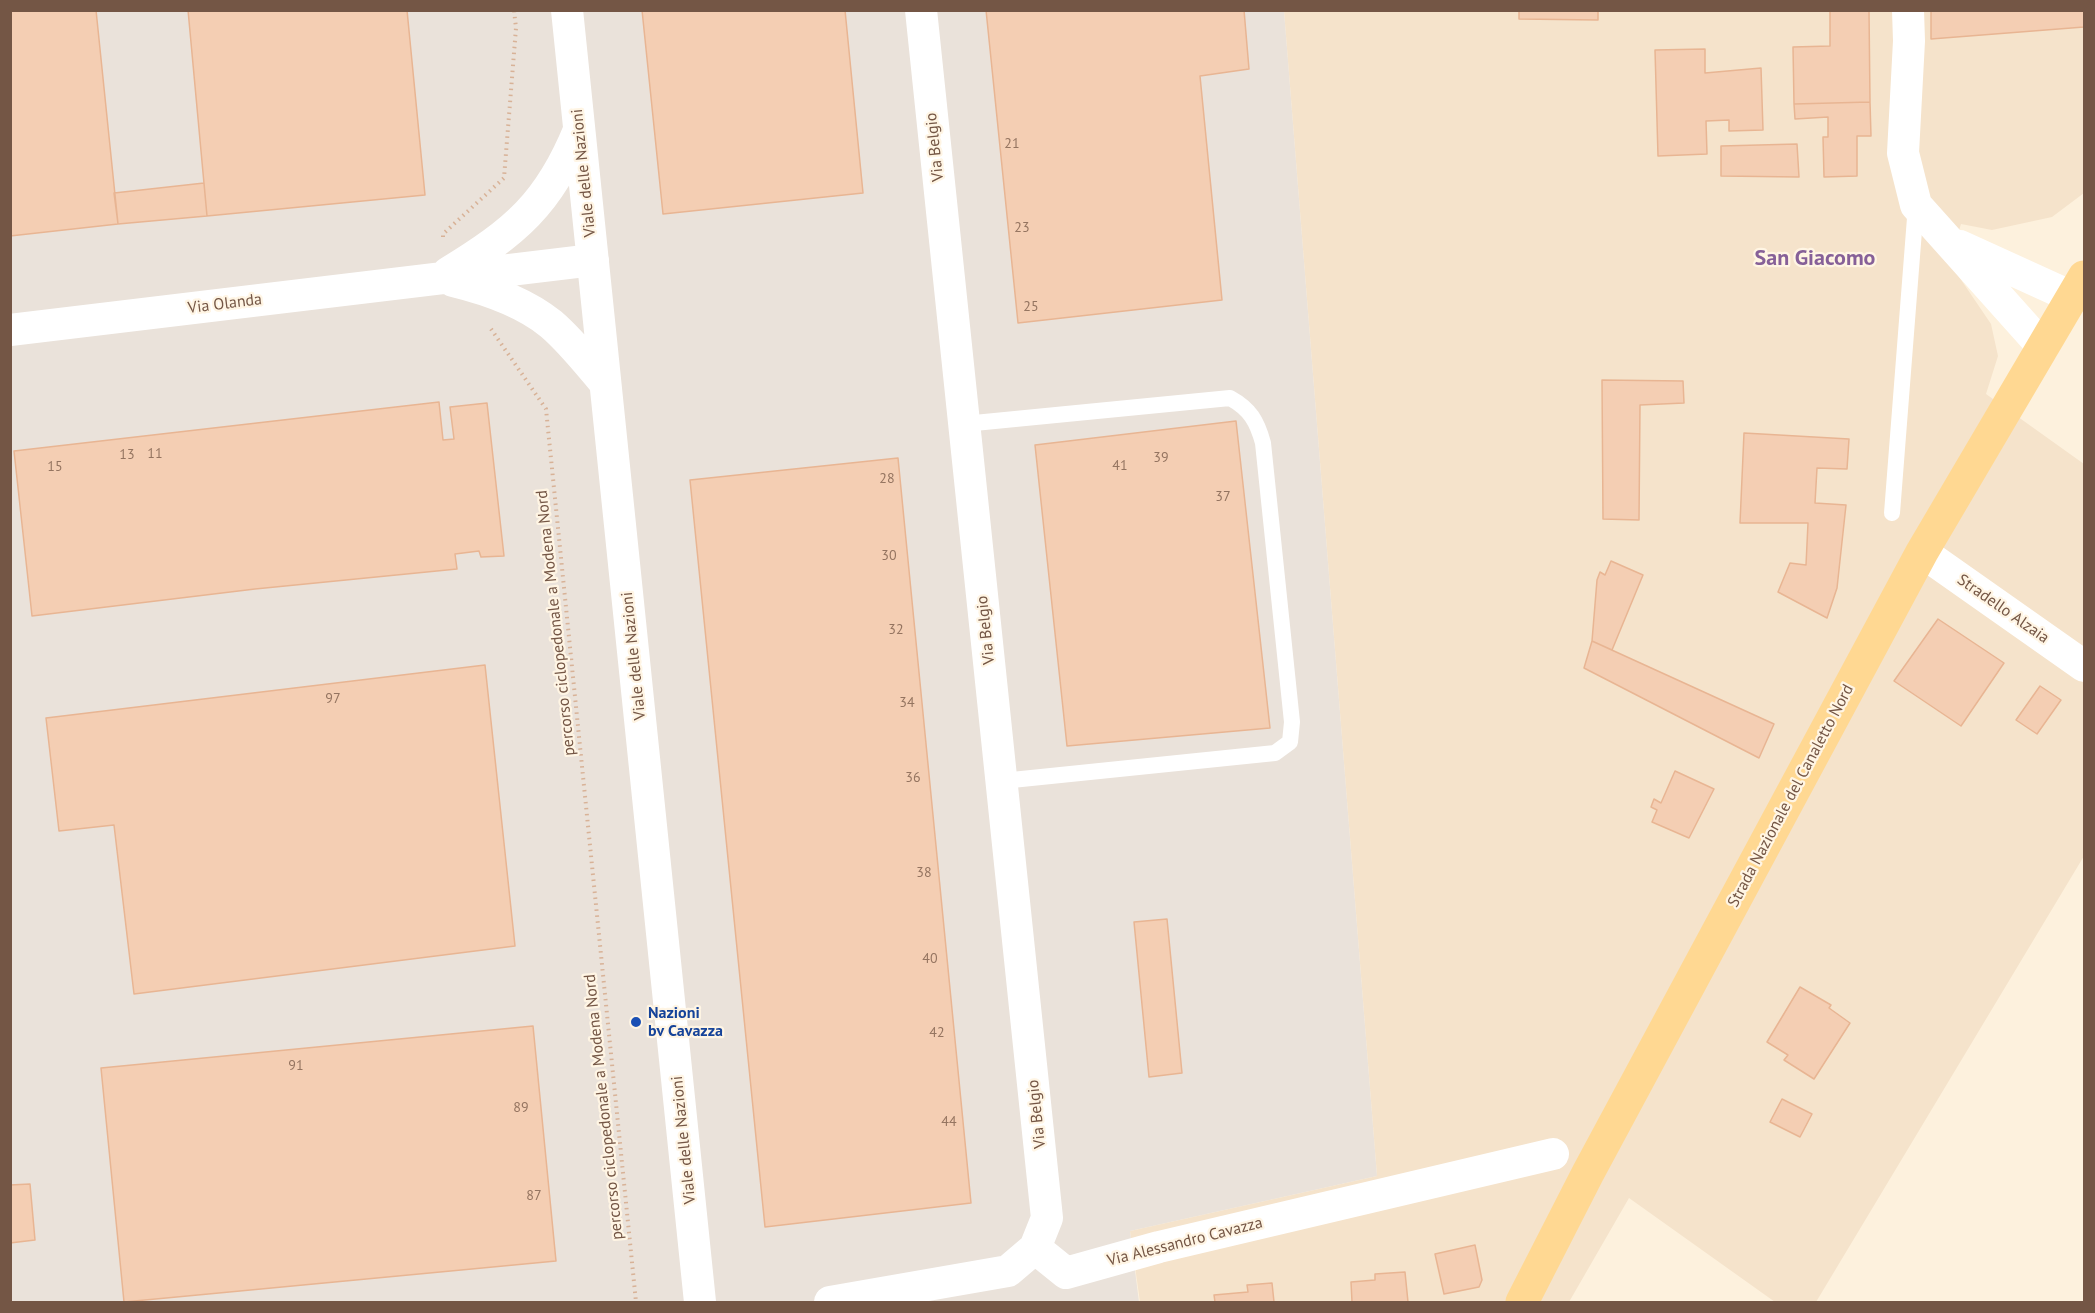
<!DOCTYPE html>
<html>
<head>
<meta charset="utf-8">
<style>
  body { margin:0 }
  #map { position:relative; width:2095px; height:1313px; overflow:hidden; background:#fdf1dd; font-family:"PT Sans",sans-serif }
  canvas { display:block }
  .frame { position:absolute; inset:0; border:12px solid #745645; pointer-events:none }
</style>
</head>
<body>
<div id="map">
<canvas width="2095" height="1313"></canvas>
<div class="frame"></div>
</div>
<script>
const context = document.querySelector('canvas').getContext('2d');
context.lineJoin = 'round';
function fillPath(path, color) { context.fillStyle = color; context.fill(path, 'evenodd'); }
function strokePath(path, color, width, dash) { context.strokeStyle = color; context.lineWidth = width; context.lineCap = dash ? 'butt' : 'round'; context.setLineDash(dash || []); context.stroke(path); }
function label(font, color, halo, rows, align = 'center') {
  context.font = font + ' "PT Sans",sans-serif'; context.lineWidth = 4.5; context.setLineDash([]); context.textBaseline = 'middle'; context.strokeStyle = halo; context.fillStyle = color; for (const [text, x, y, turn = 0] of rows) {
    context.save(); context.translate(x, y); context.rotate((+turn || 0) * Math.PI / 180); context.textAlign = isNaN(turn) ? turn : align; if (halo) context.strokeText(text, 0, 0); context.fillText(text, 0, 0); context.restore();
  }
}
fillPath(new Path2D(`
  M 1284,11 L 2084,11 L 2084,193 L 2052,217 L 1992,230 L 1961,224 L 1949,262 L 1991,324 L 1998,356 L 1986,394 L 2084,464 L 2084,856 L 1816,1302 L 1775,1302 L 1629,1198 L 1569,1302 L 1140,1302 L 1130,1231 L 1377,1176 Z`), '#f5e3cb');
fillPath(new Path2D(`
  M 10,11 L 1284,11 L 1377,1176 L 1130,1231 L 1139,1302 L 11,1302 Z`), '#eae2da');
const building = new Path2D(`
  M 10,10 L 96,10 L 118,224 L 10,236 Z
  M 188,10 L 407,10 L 425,195 L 207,216 Z
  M 642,10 L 845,10 L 863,193 L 663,214 Z
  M 986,10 L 1244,10 L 1249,69 L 1200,76 L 1222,300 L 1018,323 Z
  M 1519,10 L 1598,10 L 1598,20 L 1519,19 Z
  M 1830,10 L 1869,10 L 1870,102 L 1794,104 L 1793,47 L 1830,46 Z
  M 1931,10 L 2084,10 L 2084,27 L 1931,39 Z
  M 1705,49 L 1705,73 L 1761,68 L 1763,130 L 1729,131 L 1729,120 L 1706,121 L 1707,154 L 1658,156 L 1655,50 Z
  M 1870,102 L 1871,136 L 1857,136 L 1857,176 L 1824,177 L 1823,137 L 1828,137 L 1828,117 L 1795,119 L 1794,104 Z
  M 1797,144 L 1799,177 L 1721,176 L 1721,146 Z
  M 204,183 L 207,216 L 118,224 L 114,193 Z
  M 1602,380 L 1683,381 L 1684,403 L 1640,405 L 1639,520 L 1603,519 Z
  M 439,402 L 443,440 L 454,439 L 450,407 L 487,403 L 504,556 L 481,557 L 479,551 L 455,554 L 457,569 L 255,589 L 32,616 L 14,451 Z
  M 1236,421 L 1270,728 L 1067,746 L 1035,445 Z
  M 1744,433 L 1849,439 L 1847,469 L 1817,468 L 1815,503 L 1846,505 L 1837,588 L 1827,618 L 1778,592 L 1790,563 L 1806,565 L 1808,523 L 1740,523 Z
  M 898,458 L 971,1203 L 765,1227 L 690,480 Z
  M 1611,561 L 1643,575 L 1612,650 L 1592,641 L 1597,580 L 1600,572 L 1605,575 Z
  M 1938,619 L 2004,663 L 1961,726 L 1894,681 Z
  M 1592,641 L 1774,724 L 1759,758 L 1584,668 Z
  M 485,665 L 515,946 L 134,994 L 114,825 L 59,831 L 46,718 Z
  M 2040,686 L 2061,700 L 2037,734 L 2016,720 Z
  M 1675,771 L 1714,789 L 1689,838 L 1652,822 L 1657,810 L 1651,807 L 1654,799 L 1661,803 Z
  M 1167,919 L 1182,1073 L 1149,1077 L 1134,922 Z
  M 1800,987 L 1831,1005 L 1829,1008 L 1850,1023 L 1814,1079 L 1784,1060 L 1788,1055 L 1767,1042 Z
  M 533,1026 L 556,1261 L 124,1302 L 101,1068 Z
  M 1782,1099 L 1812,1114 L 1800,1137 L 1770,1122 Z
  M 30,1184 L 35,1240 L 10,1243 L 10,1185 Z
  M 1475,1245 L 1482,1280 L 1479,1287 L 1444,1294 L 1435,1254 Z
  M 1405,1272 L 1408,1302 L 1352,1302 L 1351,1282 L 1375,1280 L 1375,1274 Z
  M 1272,1283 L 1274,1302 L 1215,1302 L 1214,1295 L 1248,1292 L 1247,1285 Z`);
fillPath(building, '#f4ceb3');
strokePath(building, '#e8b593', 1.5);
strokePath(new Path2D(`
  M 443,237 L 443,234 L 504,178 L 516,28 L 514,10
  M 491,329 L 546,409 L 636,1302`), '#d8b297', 4, [1.5, 4.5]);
strokePath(new Path2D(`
  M 964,424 L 1230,398 C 1250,409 1257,421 1263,443 L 1292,722 L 1290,742 L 1275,753 L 1002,781
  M 1892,513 L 1916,205`), '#fff', 16);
strokePath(new Path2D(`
  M 567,10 L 700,1302
  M 1908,10 L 1909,41 L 1903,153 L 1916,205 L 2043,347
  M 1960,246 L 2072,297
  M 448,273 C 515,232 549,204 579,130
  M 453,281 C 486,289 524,302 551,324 C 571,341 588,363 605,383
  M 10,330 L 593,260
  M 1922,552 L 2084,666
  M 1035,1248 L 1066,1273 L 1159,1247 L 1553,1154
  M 830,1302 L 1008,1271 L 1035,1248 L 1047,1218 L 921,10`), '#fff', 32);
strokePath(new Path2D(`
  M 1522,1302 L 1588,1173 L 1922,552 L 2084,277`), '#ffd892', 33);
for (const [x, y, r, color] of [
  [636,1022,6,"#1a4fb4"]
]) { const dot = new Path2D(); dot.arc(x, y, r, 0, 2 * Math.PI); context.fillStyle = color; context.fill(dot); strokePath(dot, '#fff5e4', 2); }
label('14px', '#947460', null, [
  ["21",1012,144],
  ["23",1022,228],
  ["25",1031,307],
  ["11",155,454],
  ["13",127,455],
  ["39",1161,458],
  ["41",1120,466],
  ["15",55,467],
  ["28",887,479],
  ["37",1223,497],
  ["30",889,556],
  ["32",896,630],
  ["97",333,699],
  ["34",907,703],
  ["36",913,778],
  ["38",924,873],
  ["40",930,959],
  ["42",937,1033],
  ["91",296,1066],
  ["89",521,1108],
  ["44",949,1122],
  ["87",534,1196]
]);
label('16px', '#745645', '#fff5e4', [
  ["Via Belgio",935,147,-96],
  ["Viale delle Nazioni",584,173,-96],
  ["Via Olanda",225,304,-7],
  ["Stradello Alzaia",2003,609,35],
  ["percorso ciclopedonale a Modena Nord",556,623,-96],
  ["Via Belgio",986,630,-96],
  ["Viale delle Nazioni",634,656,-96],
  ["Strada Nazionale del Canaletto Nord",1791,796,-62],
  ["percorso ciclopedonale a Modena Nord",604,1107,-96],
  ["Via Belgio",1037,1114,-96],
  ["Viale delle Nazioni",684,1140,-96],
  ["Via Alessandro Cavazza",1185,1242,-14]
]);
label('bold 16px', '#164399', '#fff5e4', [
  ["Nazioni",648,1013],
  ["bv Cavazza",648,1031]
], 'left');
label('bold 22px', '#866098', '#fff5e4', [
  ["San Giacomo",1815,259]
]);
</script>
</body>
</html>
